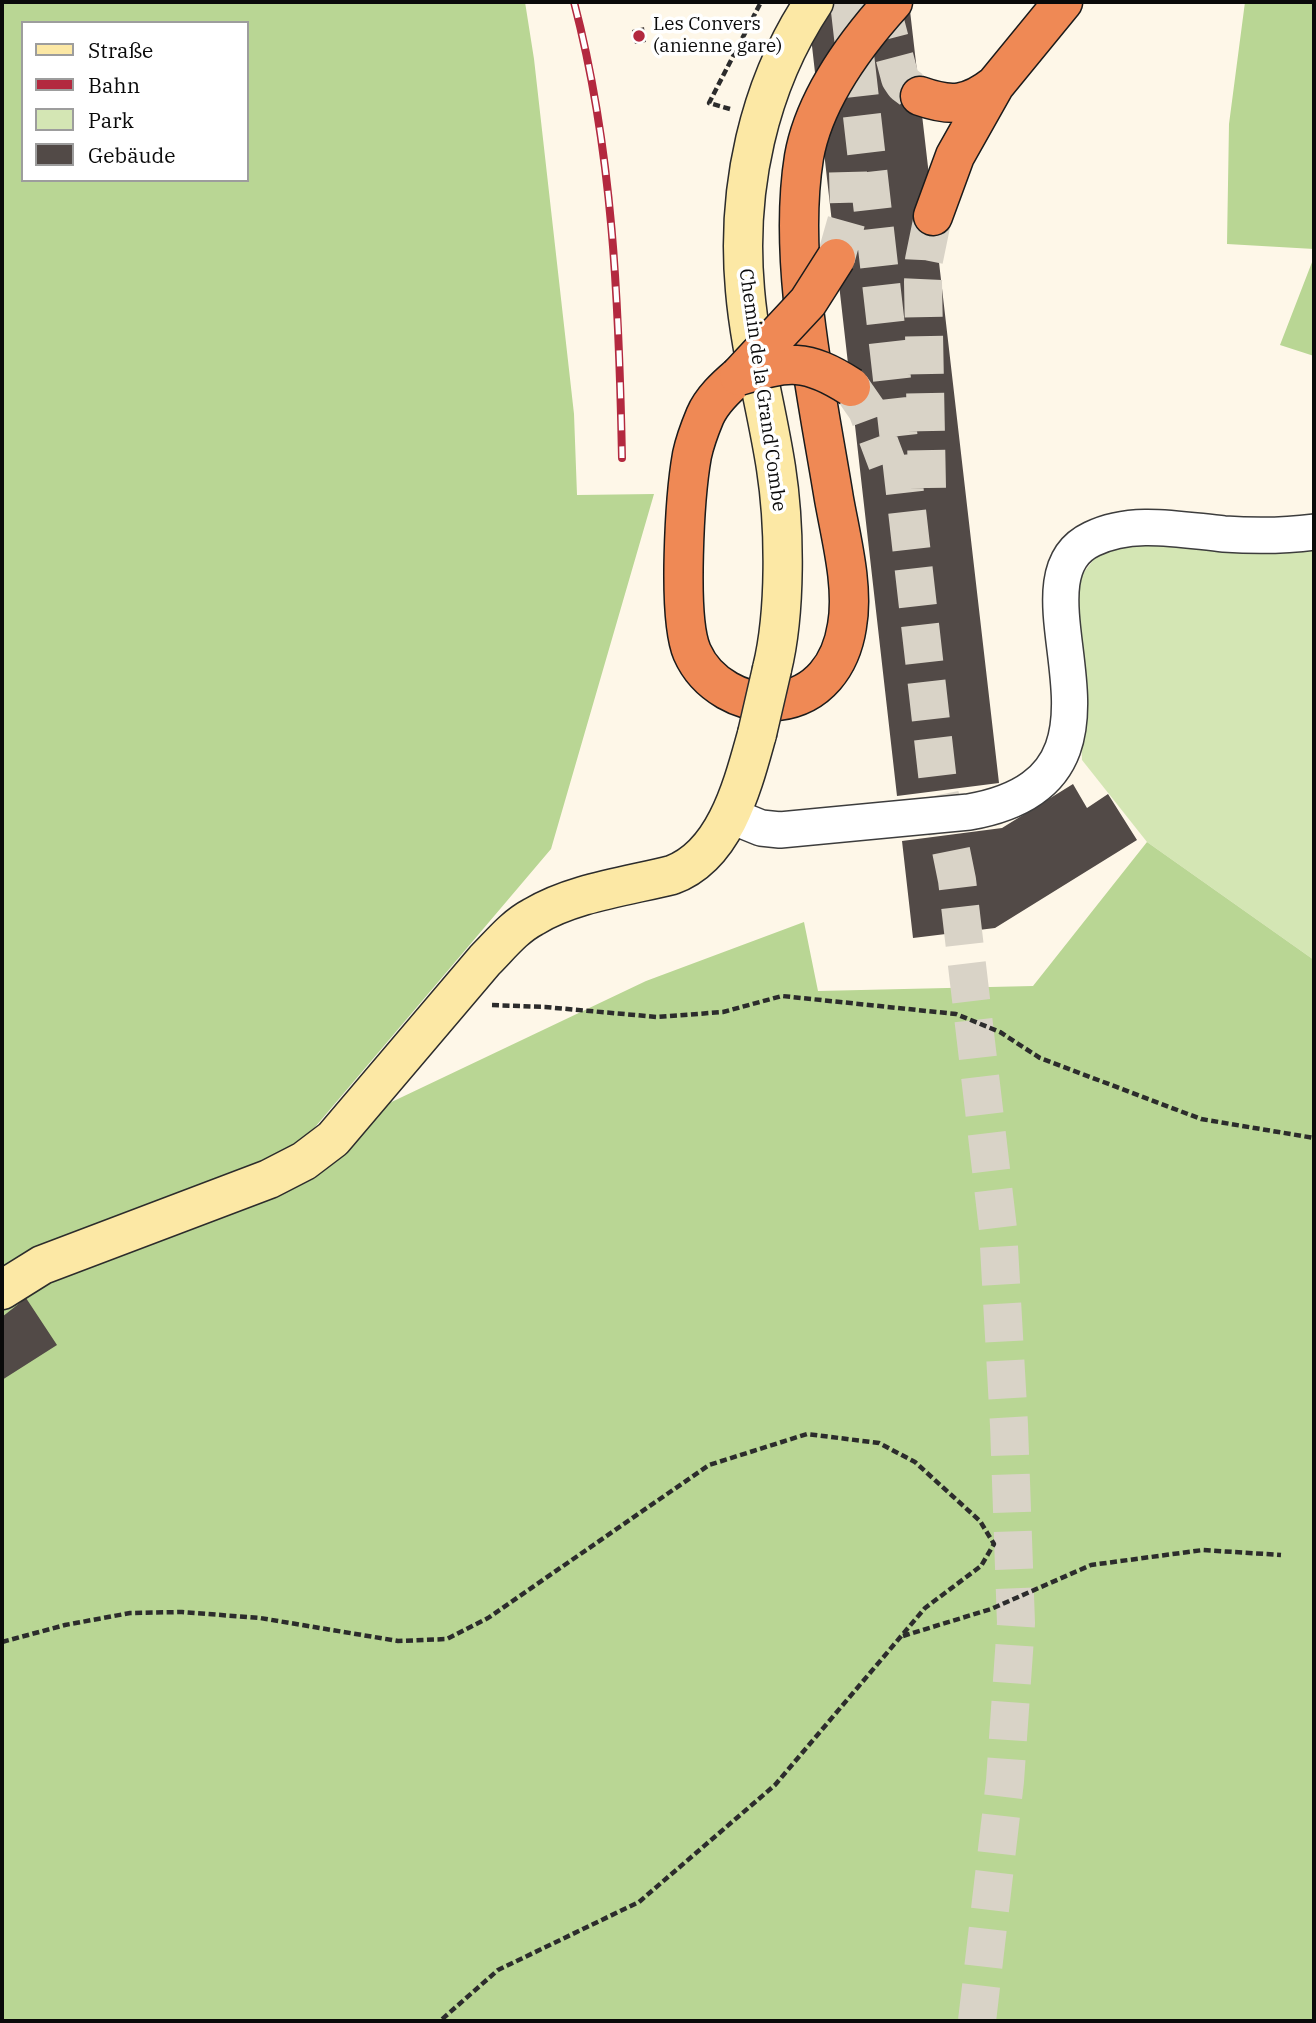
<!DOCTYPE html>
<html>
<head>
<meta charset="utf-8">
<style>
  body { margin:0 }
  #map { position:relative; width:1316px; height:2023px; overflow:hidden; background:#fef7e8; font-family:"IBM Plex Serif",serif }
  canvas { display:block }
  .frame { position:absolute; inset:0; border:4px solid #0a0a0a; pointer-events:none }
  .legend { position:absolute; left:21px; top:21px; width:228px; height:161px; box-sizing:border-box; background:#fff; border:2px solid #9d9d9d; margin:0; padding:9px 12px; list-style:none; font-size:21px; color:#0a0a0a }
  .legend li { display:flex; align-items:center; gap:14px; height:35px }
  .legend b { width:35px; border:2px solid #9d9d9d }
</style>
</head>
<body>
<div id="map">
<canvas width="1316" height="2023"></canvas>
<div class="frame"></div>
<ul class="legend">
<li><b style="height:9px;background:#fce8a5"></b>Straße</li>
<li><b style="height:9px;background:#b3293f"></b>Bahn</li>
<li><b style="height:19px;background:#d4e6b4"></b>Park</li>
<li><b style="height:19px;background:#524a47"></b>Gebäude</li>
</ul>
</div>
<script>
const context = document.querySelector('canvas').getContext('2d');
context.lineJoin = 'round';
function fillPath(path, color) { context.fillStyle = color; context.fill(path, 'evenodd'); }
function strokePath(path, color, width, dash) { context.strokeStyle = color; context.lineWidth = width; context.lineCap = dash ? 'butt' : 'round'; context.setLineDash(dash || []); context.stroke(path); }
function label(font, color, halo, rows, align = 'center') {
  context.font = font + ' "IBM Plex Serif",serif'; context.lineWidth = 7; context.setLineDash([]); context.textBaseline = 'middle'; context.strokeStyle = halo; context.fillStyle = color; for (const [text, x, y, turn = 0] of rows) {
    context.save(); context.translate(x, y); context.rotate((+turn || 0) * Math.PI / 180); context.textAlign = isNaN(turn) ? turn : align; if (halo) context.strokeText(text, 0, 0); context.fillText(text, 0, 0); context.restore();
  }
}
fillPath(new Path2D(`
  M 1152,543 L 1314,551 L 1314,960 L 1147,842 L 1082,760 L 1077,581 L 1102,549 Z`), '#d4e6b4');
fillPath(new Path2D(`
  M 2,2 L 525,2 L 534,59 L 574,414 L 577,495 L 654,494 L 551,849 L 299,1146 L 646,981 L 804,922 L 818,991 L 1033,986 L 1147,842 L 1314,960 L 1314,2021 L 2,2021 ZM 23,23 L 247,23 L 247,180 L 23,180 Z
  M 1245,2 L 1314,2 L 1314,249 L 1227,244 L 1229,124 Z
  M 1314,257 L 1314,356 L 1280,345 Z`), '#b9d694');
fillPath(new Path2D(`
  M 807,2 L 909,2 L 999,783 L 897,796 Z
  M 644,27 L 646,42 L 635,44 L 632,30 Z
  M 1073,784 L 1087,808 L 1108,794 L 1137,840 L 995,928 L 913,938 L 902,841 L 1002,828 Z
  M 26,1298 L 57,1345 L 2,1380 L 2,1317 Z`), '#524a47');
strokePath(new Path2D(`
  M 849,2 L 939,791 L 957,880 L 998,1229 L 1009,1425 L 1016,1623 L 1005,1781 L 977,2021
  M 880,2 L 900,78 L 904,84 L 920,96
  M 836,258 L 849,212 L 848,172
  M 851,387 L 867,410 L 887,463
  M 927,488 L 923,282 L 924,260 L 933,216`), '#d9d3c7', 38, [38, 19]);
const street = new Path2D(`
  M 729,815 L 761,828 L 780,830 L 969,812 C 1163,778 999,583 1092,539 C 1132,519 1181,530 1224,534 C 1254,536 1284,536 1314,532`);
const secondary = new Path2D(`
  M 772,669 C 786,612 785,526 776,468 C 767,409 750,350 745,290 C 736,190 758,86 814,2
  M 2,1290 L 42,1265 L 269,1179 L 304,1161 L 333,1139 L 485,960 C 500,945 514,927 533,917 C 572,893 628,886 672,875 C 726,855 743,784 757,734`);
const highway = new Path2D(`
  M 920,96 C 951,107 968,106 995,85
  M 933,216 L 955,156 L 995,85 L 1063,2
  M 739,376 C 726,387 712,400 705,416 C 700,428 695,441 692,455 C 685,494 677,617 692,652 C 706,684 743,706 778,701 C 818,696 841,665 847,626 C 854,587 841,538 834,499 C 817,394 787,262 804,157 C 814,100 855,44 893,2`);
strokePath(street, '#3d3d3d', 38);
strokePath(secondary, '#2c2c2c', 41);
strokePath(highway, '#1b1b1b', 41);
strokePath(new Path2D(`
  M 730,109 L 709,103 L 761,2
  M 492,1005 L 545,1007 L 657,1017 L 723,1012 L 782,996 L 956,1014 L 1000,1032 L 1040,1058 L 1201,1119 L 1314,1138
  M 903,1636 L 991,1609 L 1091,1565 L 1203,1550 L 1281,1555
  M 2,1642 L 65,1625 L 130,1613 L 182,1612 L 260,1618 L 398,1641 L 447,1639 L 488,1618 L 709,1465 L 807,1434 L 879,1443 L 915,1462 L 980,1521 L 994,1544 L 981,1566 L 925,1608 L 775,1785 L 639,1902 L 498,1970 L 440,2021`), '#2c2c2c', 4.5, [7, 3.5]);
strokePath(street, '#fff', 35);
strokePath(secondary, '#fce8a5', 38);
strokePath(highway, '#ef8955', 38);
const rail = new Path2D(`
  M 574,2 C 613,151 619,305 622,458`);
strokePath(rail, '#b3293f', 8);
strokePath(rail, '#fff', 5, [16]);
const secondaryBridge = new Path2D(`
  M 757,734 L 772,669`);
const highwayBridge = new Path2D(`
  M 739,376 L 808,302 L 836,258
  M 739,376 C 788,361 806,358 851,387`);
strokePath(secondaryBridge, '#2c2c2c', 41, []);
strokePath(highwayBridge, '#1b1b1b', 41, []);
strokePath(secondaryBridge, '#fce8a5', 38);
strokePath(highwayBridge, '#ef8955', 38);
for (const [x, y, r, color] of [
  [639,36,7,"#b3293f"]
]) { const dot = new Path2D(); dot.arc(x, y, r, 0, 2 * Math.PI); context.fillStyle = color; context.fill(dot); strokePath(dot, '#fff', 2.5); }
label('19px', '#0a0a0a', '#fff', [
  ["Les Convers",653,25],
  ["(anienne gare)",653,47]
], 'left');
label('19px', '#0a0a0a', '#fff', [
  ["Chemin de la Grand'Combe",762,390,82]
]);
</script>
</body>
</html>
